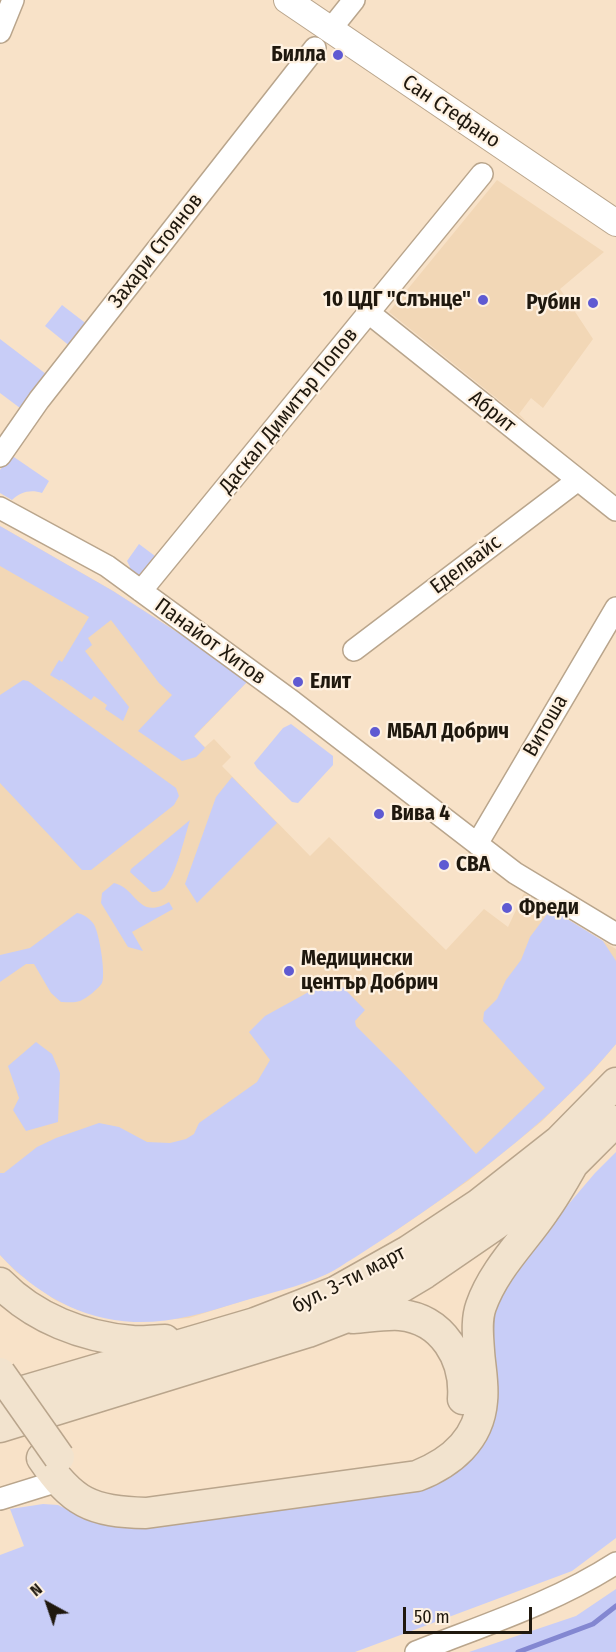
<!DOCTYPE html>
<html>
<head>
<meta charset="utf-8">
<style>
  body { margin:0 }
  #map { position:relative; width:616px; height:1652px; overflow:hidden; background:#f8e2c8; font-family:"Fira Sans Condensed",sans-serif }
  canvas { display:block }
  .north { position:absolute; left:18px; top:1574px; width:60px; height:60px; -webkit-text-stroke:4px #fef1e1; paint-order:stroke; rotate:320deg; font-size:16px; font-weight:700; line-height:24px; text-align:center; color:#1f180e }
  .north::after { content:''; display:block; margin:auto; width:21px; height:27px; background:#1f180e; clip-path:polygon(50% 0,100% 100%,50% 72%,0 100%) }
  .scale { position:absolute; left:403px; top:1607px; width:129px; height:27px; box-sizing:border-box; border:3px solid #1f180e; border-top:0; padding-left:8px; font-size:18px; line-height:21px; white-space:nowrap; color:#1f180e; -webkit-text-stroke:4px #fef1e1; paint-order:stroke }
</style>
</head>
<body>
<div id="map">
<canvas width="616" height="1652"></canvas>
<div class="north">N</div>
<div class="scale">50 m</div>
</div>
<script>
const context = document.querySelector('canvas').getContext('2d');
context.lineJoin = 'round';
function fillPath(path, color) { context.fillStyle = color; context.fill(path, 'evenodd'); }
function strokePath(path, color, width, dash) { context.strokeStyle = color; context.lineWidth = width; context.lineCap = dash ? 'butt' : 'round'; context.setLineDash(dash || []); context.stroke(path); }
function label(font, color, halo, rows, align = 'center') {
  context.font = font + ' "Fira Sans Condensed",sans-serif'; context.lineWidth = 4.5; context.setLineDash([]); context.textBaseline = 'middle'; context.strokeStyle = halo; context.fillStyle = color; for (const [text, x, y, turn = 0] of rows) {
    context.save(); context.translate(x, y); context.rotate((+turn || 0) * Math.PI / 180); context.textAlign = isNaN(turn) ? turn : align; if (halo) context.strokeText(text, 0, 0); context.fillText(text, 0, 0); context.restore();
  }
}
fillPath(new Path2D(`
  M 497,180 L 604,252 L 560,289 L 593,339 L 543,408 L 531,398 L 519,414 L 530,425 L 389,312 Z
  M 0,526 L 113,591 L 230,666 L 247,682 L 194,737 L 205,747 L 214,739 L 231,757 L 222,766 L 310,856 L 329,837 L 446,950 L 484,909 L 508,927 L 524,893 L 616,949 L 616,1044 L 592,1072 L 541,1122 L 468,1181 L 394,1232 L 327,1274 L 189,1318 L 134,1322 L 103,1317 L 78,1310 L 55,1300 L 16,1272 L 0,1255 Z`), '#f2d7b6');
fillPath(new Path2D(`
  M 62,305 L 88,325 L 71,347 L 45,326 Z
  M 0,339 L 46,374 L 20,408 L 0,393 Z
  M 11,455 L 49,481 L 42,493 C 31,489 20,492 12,500 L 0,493 L 0,470 Z
  M 0,526 L 113,591 L 230,666 L 247,682 L 194,736 L 205,748 L 196,757 L 182,761 L 138,731 L 172,695 L 159,683 L 111,620 L 88,638 L 92,645 L 85,651 L 129,707 L 123,721 L 105,709 L 107,705 L 94,696 L 91,700 L 61,679 L 60,681 L 50,675 L 59,660 L 62,662 L 89,617 L 0,566 Z
  M 139,544 L 159,559 L 142,581 L 128,571 L 130,567 L 127,561 Z
  M 23,680 L 28,681 L 176,788 L 179,796 L 174,805 L 91,870 L 82,870 L 0,783 L 0,695 Z
  M 291,724 L 333,756 L 333,765 L 298,803 L 292,802 L 257,768 L 254,763 L 283,728 Z
  M 232,777 L 277,823 L 197,903 L 185,884 L 216,797 Z
  M 190,820 C 184,839 177,872 165,887 C 161,891 157,892 152,892 L 130,872 L 131,869 Z
  M 114,883 C 137,888 138,921 169,902 L 173,909 L 132,932 L 143,951 L 128,947 L 101,903 L 102,893 Z
  M 551,909 L 603,941 L 616,961 L 616,1044 C 556,1115 484,1171 407,1223 C 390,1235 372,1246 354,1258 C 345,1263 336,1270 327,1274 C 300,1287 269,1293 240,1302 C 205,1313 172,1323 134,1322 C 81,1320 35,1293 0,1255 L 0,1173 L 4,1173 L 37,1147 L 56,1138 L 99,1123 L 119,1127 L 147,1142 L 170,1143 L 186,1139 L 194,1134 L 199,1123 L 257,1082 L 270,1060 L 249,1032 L 265,1016 L 334,978 L 365,1010 L 355,1021 L 356,1026 L 401,1071 L 476,1154 L 545,1088 L 483,1021 L 484,1012 L 497,999 L 506,980 L 521,960 L 530,937 Z
  M 77,913 C 83,914 89,918 93,923 C 99,930 106,974 102,983 C 99,988 86,999 80,1001 C 75,1003 66,1002 61,1002 L 51,993 L 34,964 L 26,964 L 0,982 L 0,955 L 30,948 Z
  M 36,1042 L 52,1054 L 60,1073 L 58,1122 L 26,1131 L 13,1110 L 19,1098 L 8,1066 Z
  M 616,1152 L 616,1538 L 572,1571 L 355,1652 L 0,1652 L 0,1555 L 24,1546 L 10,1509 L 43,1504 L 58,1505 L 75,1513 L 418,1488 L 492,1423 L 498,1391 L 497,1367 L 489,1329 L 491,1311 L 510,1273 L 595,1173 Z
  M 616,1589 L 616,1652 L 469,1652 L 576,1616 Z`), '#c8cdf7');
strokePath(new Path2D(`
  M 518,1652 L 593,1624 L 616,1606`), '#8387d1', 5);
const minor = new Path2D(`
  M 330,30 L 354,0
  M 0,32 L 13,0
  M 369,313 L 616,510
  M 0,456 L 39,400 L 315,48
  M 0,508 L 107,566 L 293,702 L 515,873 L 616,934
  M 141,591 L 482,174
  M 354,650 L 578,480
  M 477,844 L 616,608
  M 0,1499 L 58,1481
  M 416,1652 C 484,1625 554,1603 616,1563`);
const tertiary = new Path2D(`
  M 287,0 L 616,223`);
const secondary = new Path2D(`
  M 0,1283 C 34,1318 83,1337 132,1341 C 142,1342 154,1340 165,1340
  M 353,1318 C 368,1317 385,1314 400,1315 C 443,1319 466,1359 463,1399
  M 0,1398 L 255,1323 L 335,1292 L 408,1251 L 479,1204 L 559,1141 L 616,1083
  M 0,1427 L 308,1332 L 344,1318 L 383,1298 L 425,1273 L 495,1225 L 573,1164 L 616,1121
  M 42,1458 C 72,1502 91,1512 146,1513 L 417,1476 C 450,1463 479,1440 482,1401 C 484,1385 480,1367 479,1351 C 478,1336 476,1320 481,1306 C 494,1269 523,1242 544,1211 C 555,1196 564,1180 573,1164`);
strokePath(minor, '#b9a58c', 24);
strokePath(tertiary, '#b9a58c', 28);
strokePath(secondary, '#b9a58c', 33);
strokePath(minor, '#fff', 21);
strokePath(tertiary, '#fff', 26);
strokePath(secondary, '#f2e3ce', 30);
const secondaryBridge = new Path2D(`
  M 0,1373 L 59,1457`);
strokePath(secondaryBridge, '#b9a58c', 33, []);
strokePath(secondaryBridge, '#f2e3ce', 30);
for (const [x, y, r, color] of [
  [338,55,6,"#5f5ad2"],
  [483,300,6,"#5f5ad2"],
  [593,303,6,"#5f5ad2"],
  [298,682,6,"#5f5ad2"],
  [375,732,6,"#5f5ad2"],
  [379,814,6,"#5f5ad2"],
  [444,865,6,"#5f5ad2"],
  [507,908,6,"#5f5ad2"],
  [289,971,6,"#5f5ad2"]
]) { const dot = new Path2D(); dot.arc(x, y, r, 0, 2 * Math.PI); context.fillStyle = color; context.fill(dot); strokePath(dot, '#fef1e1', 2); }
label('bold 21px', '#1f180e', '#fef1e1', [
  ["Билла",326,55,"right"],
  ["10 ЦДГ \"Слънце\"",471,300,"right"],
  ["Рубин",581,303,"right"],
  ["Елит",310,682],
  ["МБАЛ Добрич",387,732],
  ["Вива 4",391,814],
  ["CBA",456,865],
  ["Фреди",519,908],
  ["Медицински",301,959],
  ["център Добрич",301,983]
], 'left');
label('21px', '#1f180e', '#fef1e1', [
  ["Сан Стефано",451,112,34],
  ["Захари Стоянов",156,251,-52],
  ["Даскал Димитър Попов",289,411,-51],
  ["Абрит",492,412,39],
  ["Еделвайс",466,565,-37],
  ["Панайот Хитов",210,642,36],
  ["Витоша",546,726,-60],
  ["бул. 3-ти март",349,1280,-27]
]);
</script>
</body>
</html>
